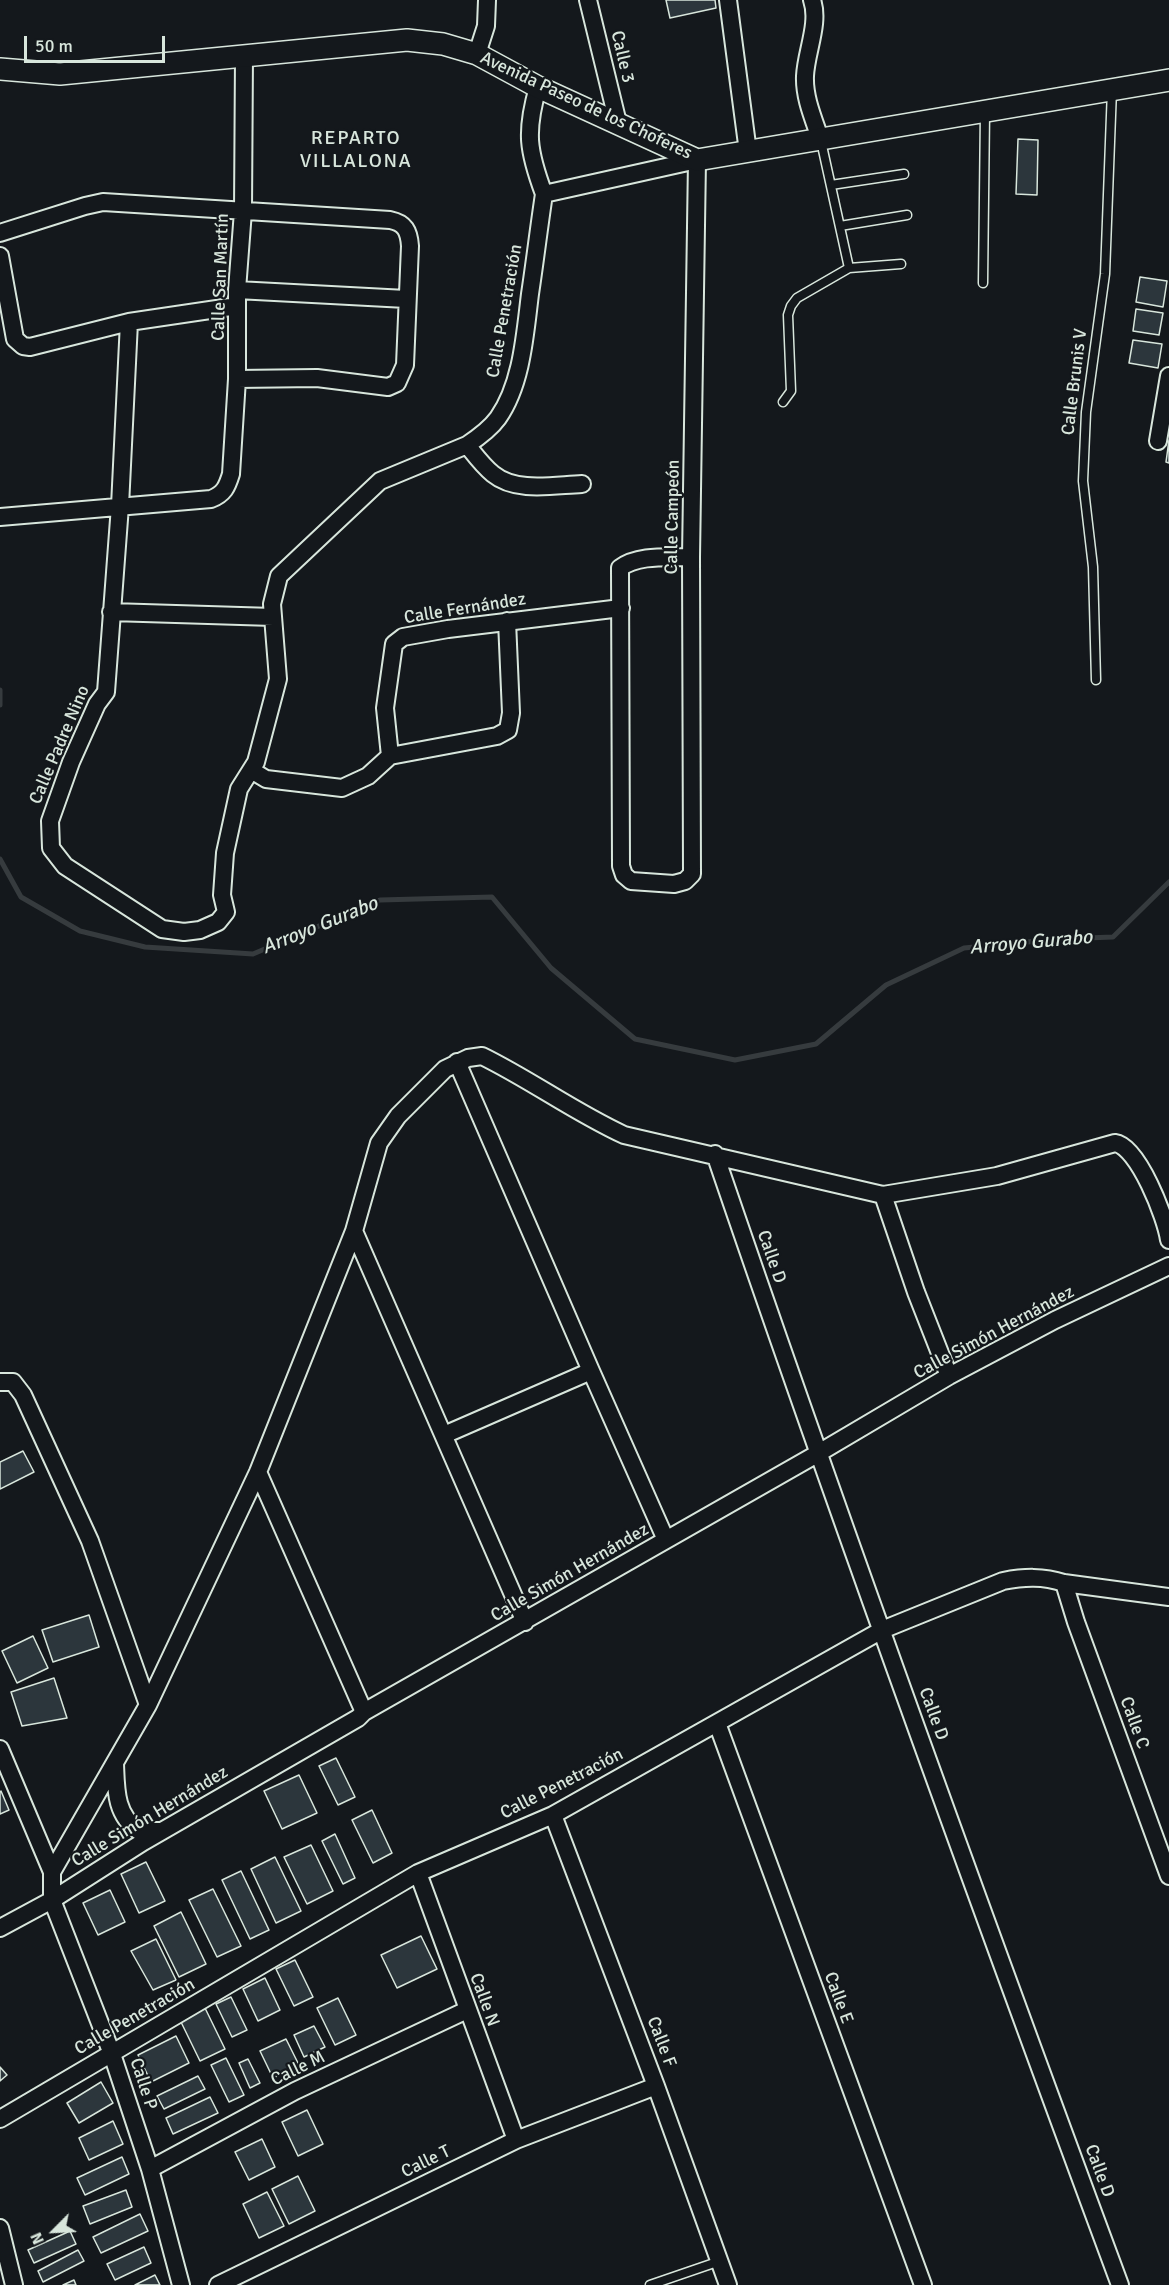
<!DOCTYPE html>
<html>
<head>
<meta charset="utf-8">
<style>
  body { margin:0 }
  #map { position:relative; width:1169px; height:2285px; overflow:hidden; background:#14181c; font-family:Signika,sans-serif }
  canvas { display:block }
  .north { position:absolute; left:24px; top:2201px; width:60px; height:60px; -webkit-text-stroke:4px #14181c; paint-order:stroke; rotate:246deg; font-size:16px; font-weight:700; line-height:24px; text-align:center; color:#d8e6dc }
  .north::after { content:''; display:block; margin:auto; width:21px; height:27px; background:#d8e6dc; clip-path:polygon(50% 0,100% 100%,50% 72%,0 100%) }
  .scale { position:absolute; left:24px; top:36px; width:141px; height:27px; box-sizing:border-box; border:3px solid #d8e6dc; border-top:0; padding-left:8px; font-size:18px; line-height:21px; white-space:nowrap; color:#d8e6dc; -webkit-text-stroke:4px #14181c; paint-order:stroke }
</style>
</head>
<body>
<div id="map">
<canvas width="1169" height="2285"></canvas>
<div class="north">N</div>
<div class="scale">50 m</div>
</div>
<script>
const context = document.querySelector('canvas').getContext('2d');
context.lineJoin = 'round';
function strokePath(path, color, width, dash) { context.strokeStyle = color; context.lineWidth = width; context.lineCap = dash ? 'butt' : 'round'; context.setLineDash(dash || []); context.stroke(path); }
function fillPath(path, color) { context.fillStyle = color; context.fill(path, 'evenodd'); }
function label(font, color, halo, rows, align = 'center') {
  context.font = font + ' Signika,sans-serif'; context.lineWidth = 4.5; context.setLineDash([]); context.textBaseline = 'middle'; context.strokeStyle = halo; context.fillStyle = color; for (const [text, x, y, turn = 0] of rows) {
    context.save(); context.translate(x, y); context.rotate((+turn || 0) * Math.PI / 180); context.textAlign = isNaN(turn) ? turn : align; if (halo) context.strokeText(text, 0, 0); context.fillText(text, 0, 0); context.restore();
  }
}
strokePath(new Path2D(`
  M 0,690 L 0,705
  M 0,859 L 21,897 L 80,931 L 145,947 L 253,954 L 380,900 L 492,897 L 551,968 L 635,1039 L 735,1060 L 816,1044 L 886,985 L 964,948 L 1059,939 L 1113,937 L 1169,882`), '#363b3e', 5);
const building = new Path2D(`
  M 666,0 L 715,0 L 716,8 L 670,18 Z
  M 1018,139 L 1038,140 L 1037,195 L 1016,194 Z
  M 1140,277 L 1167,281 L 1163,307 L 1136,302 Z
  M 1136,309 L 1163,313 L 1159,335 L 1133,331 Z
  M 1133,340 L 1162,344 L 1158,368 L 1129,363 Z
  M 1169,440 L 1169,463 L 1166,462 Z
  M 23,1451 L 34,1472 L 0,1489 L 0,1462 Z
  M 89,1615 L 99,1647 L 53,1662 L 42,1630 Z
  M 33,1636 L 48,1668 L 17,1683 L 2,1651 Z
  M 54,1678 L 67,1718 L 22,1726 L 11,1692 Z
  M 336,1758 L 355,1797 L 338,1805 L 319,1766 Z
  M 299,1775 L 317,1813 L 282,1829 L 264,1791 Z
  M 1,1791 L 9,1810 L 0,1814 L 0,1792 Z
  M 372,1810 L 392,1853 L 373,1863 L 352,1820 Z
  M 335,1834 L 355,1878 L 343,1884 L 322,1841 Z
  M 311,1845 L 333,1891 L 307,1904 L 284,1857 Z
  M 275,1857 L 301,1911 L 276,1923 L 251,1869 Z
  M 146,1862 L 165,1901 L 139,1913 L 121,1874 Z
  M 241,1871 L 269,1930 L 250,1939 L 222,1880 Z
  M 213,1889 L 241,1946 L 217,1957 L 189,1900 Z
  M 110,1890 L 125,1922 L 98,1935 L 83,1903 Z
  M 181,1912 L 206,1964 L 179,1977 L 154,1926 Z
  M 421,1936 L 437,1969 L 397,1988 L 381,1955 Z
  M 156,1939 L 176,1980 L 153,1990 L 131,1951 Z
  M 295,1960 L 313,1997 L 294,2006 L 276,1969 Z
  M 265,1978 L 280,2010 L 258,2021 L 243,1989 Z
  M 231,1997 L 247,2030 L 232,2037 L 216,2004 Z
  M 338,1998 L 356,2035 L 335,2045 L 317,2008 Z
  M 205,2008 L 225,2049 L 200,2061 L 180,2020 Z
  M 314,2026 L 325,2047 L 304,2057 L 294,2035 Z
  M 176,2036 L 189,2063 L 151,2082 L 138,2055 Z
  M 286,2039 L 299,2065 L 273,2078 L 260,2051 Z
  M 226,2058 L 244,2095 L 229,2102 L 211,2065 Z
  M 248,2059 L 260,2083 L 250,2088 L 239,2063 Z
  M 0,2067 L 7,2075 L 0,2081 Z
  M 198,2076 L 205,2089 L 164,2109 L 157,2096 Z
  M 101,2082 L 113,2103 L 79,2123 L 67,2103 Z
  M 210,2097 L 218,2113 L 173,2134 L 166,2118 Z
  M 307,2110 L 323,2144 L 298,2156 L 282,2122 Z
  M 113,2121 L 123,2144 L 89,2160 L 79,2138 Z
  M 262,2139 L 275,2167 L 249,2180 L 235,2152 Z
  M 122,2157 L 129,2174 L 85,2195 L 77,2178 Z
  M 298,2176 L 315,2211 L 289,2224 L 272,2189 Z
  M 126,2190 L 132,2207 L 90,2224 L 83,2206 Z
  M 267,2192 L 284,2226 L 259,2238 L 243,2204 Z
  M 140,2214 L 148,2231 L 101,2253 L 93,2237 Z
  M 70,2231 L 76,2244 L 34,2263 L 28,2250 Z
  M 144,2247 L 151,2263 L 115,2280 L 107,2264 Z
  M 78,2250 L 84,2261 L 43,2282 L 38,2271 Z
  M 155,2275 L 160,2285 L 135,2285 Z
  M 74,2280 L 76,2285 L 63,2285 Z`);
fillPath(building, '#2c363c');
strokePath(building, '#d8e6dc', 1.5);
const service = new Path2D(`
  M 831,185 L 904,174
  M 840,226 L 907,215
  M 849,268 L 901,264
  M 983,283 L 985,112
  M 783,402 L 791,391 L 788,315 L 791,306 L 797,298 L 849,268 L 821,141
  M 1096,680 L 1093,567 L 1083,481 L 1086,412 L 1105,274 L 1112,89
  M 650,2285 L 720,2261`);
const minor = new Path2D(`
  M 588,0 L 618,123
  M 728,0 L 748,152
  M 812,0 C 820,23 806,52 805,76 C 804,98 814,120 821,141
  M 477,54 L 486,26 L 487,0
  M 538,87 C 525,132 528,151 544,194
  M 0,233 L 85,206 L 103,202 L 390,220 C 405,223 409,231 410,246 L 405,365 L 397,383 L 388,387 L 317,378 L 237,379
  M 0,256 L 15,339 L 23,346 L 30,347 L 129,322 L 237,306
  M 237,290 L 406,299
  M 129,322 L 120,506 L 106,692 L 97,704 L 71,762 L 50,821 L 51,848 L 65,866 L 162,929 L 184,932 L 200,930 L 218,922 L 226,912 L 222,895 L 225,853 L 239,789 L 256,762 L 278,679 L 272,604 L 279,576 L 380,481 L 467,445 C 479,437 490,429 498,418 C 522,384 525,334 530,294 C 535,261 539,227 544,194 L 697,160 L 691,557 L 692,874 L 685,881 L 674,884 L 631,881 L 624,875 L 621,866 L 620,568 C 639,554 669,558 691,557
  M 1158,441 L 1169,376
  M 467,445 C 475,455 483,466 493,474 C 516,493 554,485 582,484
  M 0,517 L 211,499 C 224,494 227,487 231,474 L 237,379 L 237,290 L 243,211 L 244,55
  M 111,612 L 273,617
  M 390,756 L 385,708 L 394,644 L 403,637 L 448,629 L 621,608
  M 251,770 L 266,779 L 342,788 L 368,776 L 390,756 L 497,736 L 508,730 L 511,713 L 507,621
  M 457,1062 L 591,1371 L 666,1540
  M 715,1154 C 844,1533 981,1910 1120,2285
  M 883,1195 L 916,1292 L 949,1376
  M 354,1231 L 525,1622
  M 0,1382 L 13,1382 L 23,1395 L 90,1541 L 148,1705
  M 444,1435 L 591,1371
  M 258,1472 L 364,1712
  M 1064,1583 L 1076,1622 L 1169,1876
  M 717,1723 L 923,2285
  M 0,1749 L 52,1872 L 52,1900 L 112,2054 L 150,2169 L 181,2285
  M 115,1763 C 116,1789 115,1815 139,1831 L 160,1831
  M 553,1815 L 656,2086 L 728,2285
  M 52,1872 L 148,1705 L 258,1472 L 354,1231 L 379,1143 L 398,1116 L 445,1069 L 468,1058 L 482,1056 C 531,1080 574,1112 624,1135 L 883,1195 L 997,1176 L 1115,1143 C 1138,1146 1166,1218 1169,1240
  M 418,1873 L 516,2140
  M 0,1928 L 52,1900 L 143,1842 L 358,1718 L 364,1712 L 817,1454 L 949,1376 L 1055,1320 L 1169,1266
  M 0,2119 L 418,1873 L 553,1815 L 882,1630 L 1003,1581 C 1024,1577 1043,1576 1064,1583 L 1169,1597
  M 150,2169 L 295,2091 L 467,2010
  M 0,2228 L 14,2285
  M 218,2285 L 516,2140 L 656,2086`);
const tertiary = new Path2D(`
  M 0,69 L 60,74 L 407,40 L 443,44 L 477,54 L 538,87 L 697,160 L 1169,80`);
strokePath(service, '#d8e6dc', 11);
strokePath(minor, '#d8e6dc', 20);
strokePath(tertiary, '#d8e6dc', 24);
strokePath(service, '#14181c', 8);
strokePath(minor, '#14181c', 16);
strokePath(tertiary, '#14181c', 21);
label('18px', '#d8e6dc', '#14181c', [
  ["Calle 3",622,57,77],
  ["Avenida Paseo de los Choferes",586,106,25],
  ["Calle San Martín",221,277,-88],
  ["Calle Penetración",505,311,-80],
  ["Calle Brunis V",1075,382,-83],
  ["Calle Campeón",673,517,-89],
  ["Calle Fernández",465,609,-9],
  ["Calle Padre Nino",60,745,-67],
  ["Calle D",771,1257,71],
  ["Calle Simón Hernández",994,1333,-28],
  ["Calle Simón Hernández",570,1573,-30],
  ["Calle D",933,1714,70],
  ["Calle C",1134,1723,70],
  ["Calle Penetración",562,1784,-27],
  ["Calle Simón Hernández",150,1817,-31],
  ["Calle E",838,1998,70],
  ["Calle N",484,2000,70],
  ["Calle Penetración",135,2017,-30],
  ["Calle F",661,2042,69],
  ["Calle M",298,2069,-26],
  ["Calle P",143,2084,72],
  ["Calle T",426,2162,-26],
  ["Calle D",1099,2171,70]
]);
context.letterSpacing = '1.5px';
label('20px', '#d8e6dc', '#14181c', [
  ["REPARTO",356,139],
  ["VILLALONA",356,162]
]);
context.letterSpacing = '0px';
label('italic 20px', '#d8e6dc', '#14181c', [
  ["Arroyo Gurabo",320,926,-22],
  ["Arroyo Gurabo",1031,943,-5]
]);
</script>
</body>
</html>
